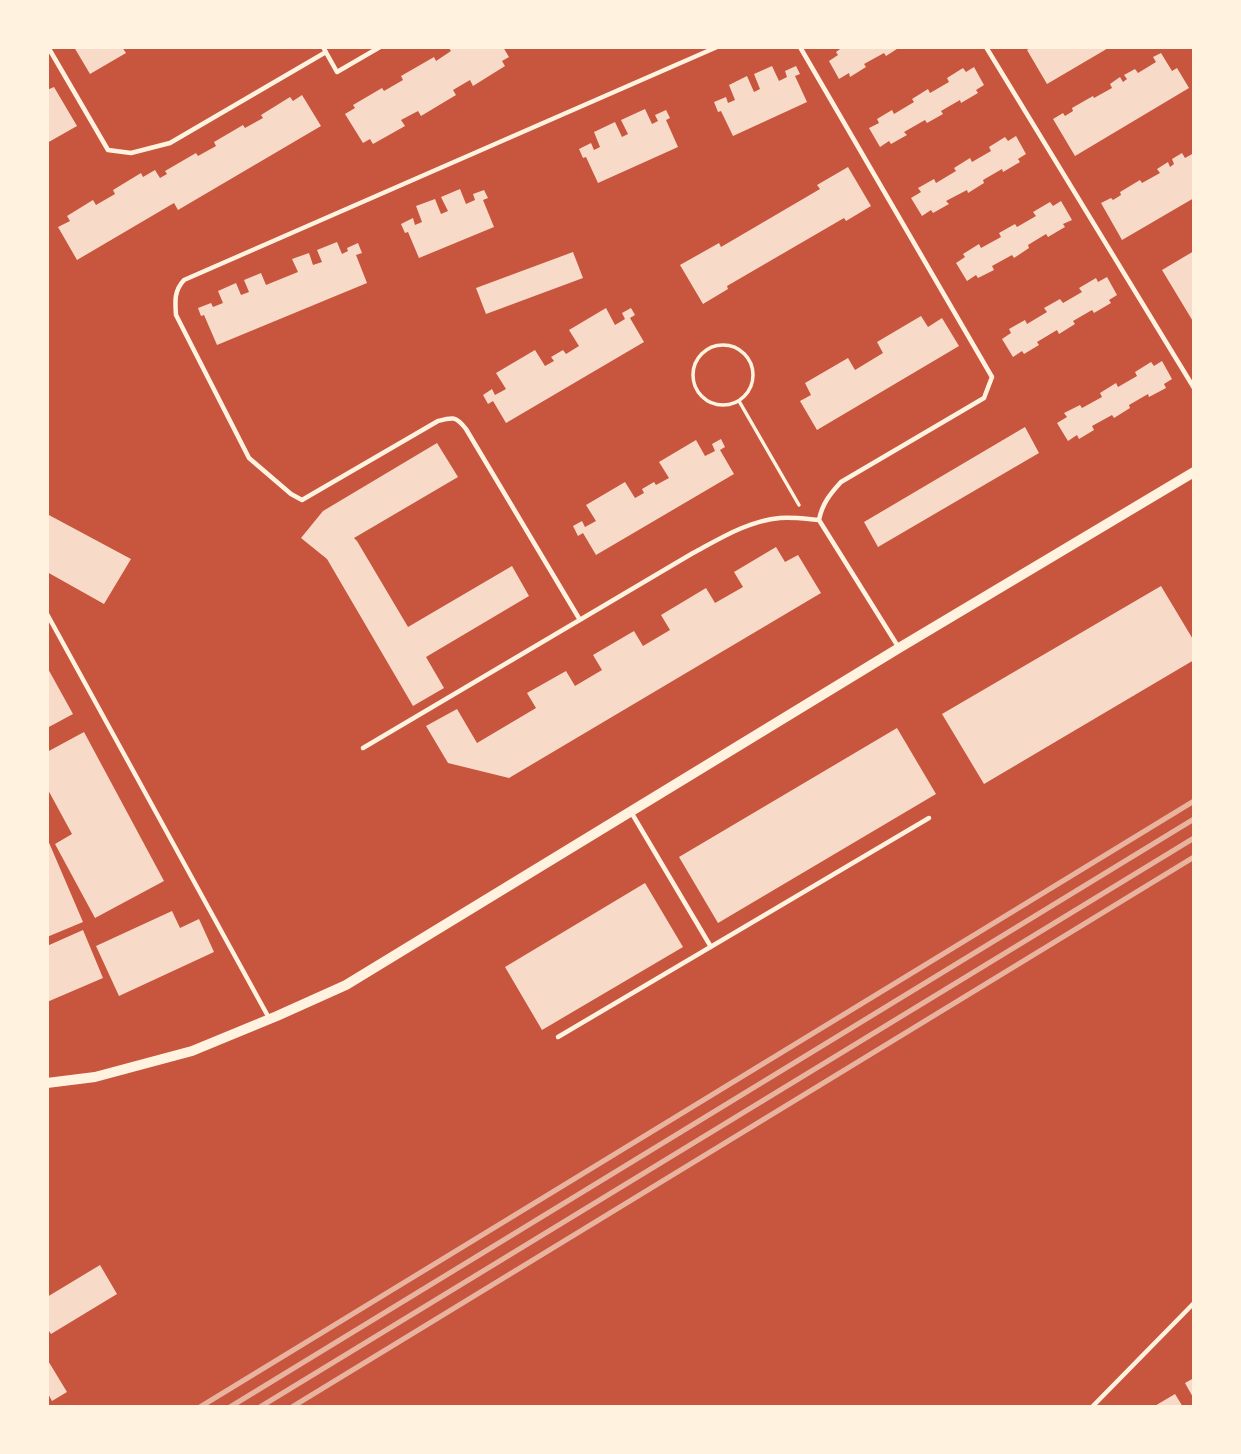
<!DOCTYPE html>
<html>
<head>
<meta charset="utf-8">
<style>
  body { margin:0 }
  #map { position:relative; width:1241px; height:1454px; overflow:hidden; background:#c8553d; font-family:"Work Sans",sans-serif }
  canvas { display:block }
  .frame { position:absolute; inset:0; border:49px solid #fff3e0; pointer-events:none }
</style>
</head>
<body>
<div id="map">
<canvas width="1241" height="1454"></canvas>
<div class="frame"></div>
</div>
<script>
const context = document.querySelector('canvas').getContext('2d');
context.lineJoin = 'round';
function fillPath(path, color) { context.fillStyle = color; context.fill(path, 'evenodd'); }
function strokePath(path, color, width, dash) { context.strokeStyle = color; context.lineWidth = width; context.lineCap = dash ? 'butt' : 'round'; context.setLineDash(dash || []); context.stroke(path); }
fillPath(new Path2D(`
  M 74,47 L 122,47 L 126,53 L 90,74 Z
  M 448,47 L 503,47 L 509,57 L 502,61 L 505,66 L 473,86 L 470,80 L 453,90 L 456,95 L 421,116 L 418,111 L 401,120 L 405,126 L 373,144 L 370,139 L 363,143 L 345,114 L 355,108 L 353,105 L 382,88 L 384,91 L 403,80 L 401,76 L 434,57 L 436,61 L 451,51 Z
  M 843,47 L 900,47 L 886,56 L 884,53 L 864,64 L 866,67 L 850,77 L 849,73 L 839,79 L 829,61 L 838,55 L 836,52 Z
  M 1032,47 L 1110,47 L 1047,84 L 1027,50 Z
  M 1161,53 L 1172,71 L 1177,68 L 1189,88 L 1075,156 L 1053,119 L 1063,113 L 1065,116 L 1073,111 L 1072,108 L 1093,96 L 1094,98 L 1112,88 L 1110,84 L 1120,77 L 1123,82 L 1127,79 L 1124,75 L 1135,69 L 1138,73 L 1156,62 L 1153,57 Z
  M 772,66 L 779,81 L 787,77 L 785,71 L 796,66 L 800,74 L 795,76 L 807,102 L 733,136 L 721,111 L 718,112 L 714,102 L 726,97 L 728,103 L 735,100 L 729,85 L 747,76 L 754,92 L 760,89 L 754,74 Z
  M 974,67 L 984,85 L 976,90 L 978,93 L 961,103 L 960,100 L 941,111 L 943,114 L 927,123 L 925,120 L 904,132 L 907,135 L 891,144 L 889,141 L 880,147 L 869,128 L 879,123 L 877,119 L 892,110 L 894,114 L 914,102 L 912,99 L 928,89 L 930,93 L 949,82 L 947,78 L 963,68 L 966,72 Z
  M 54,87 L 77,126 L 47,143 L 47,90 Z
  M 302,95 L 321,126 L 178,210 L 174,203 L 77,260 L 58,227 L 70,221 L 67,216 L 93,200 L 96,205 L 115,194 L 113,190 L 141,173 L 143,177 L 155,170 L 160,178 L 167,174 L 165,171 L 196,153 L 198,156 L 216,146 L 214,142 L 243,125 L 245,128 L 263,118 L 261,115 L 290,97 L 293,101 Z
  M 645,109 L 652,124 L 658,121 L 655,115 L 666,110 L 670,118 L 666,120 L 678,147 L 598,183 L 586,157 L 583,158 L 579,149 L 591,143 L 594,150 L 600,147 L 594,132 L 615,122 L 622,137 L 628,134 L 621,120 Z
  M 1016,136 L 1026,154 L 1018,159 L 1020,162 L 1003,172 L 1002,169 L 983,180 L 984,183 L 968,193 L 967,190 L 946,201 L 949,204 L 933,213 L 931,210 L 922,216 L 911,198 L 921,192 L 918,188 L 934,179 L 936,183 L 956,171 L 954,168 L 970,158 L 972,162 L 991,151 L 989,147 L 1005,137 L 1008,141 Z
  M 1182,153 L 1185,158 L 1194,153 L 1194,198 L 1122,240 L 1101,203 L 1111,198 L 1113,200 L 1121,195 L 1120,192 L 1140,180 L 1142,183 L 1160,173 L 1157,169 L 1168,162 L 1170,167 L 1174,164 L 1172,159 Z
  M 848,167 L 871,206 L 846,221 L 844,218 L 727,286 L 728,289 L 703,304 L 680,265 L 719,243 L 721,247 L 820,189 L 817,185 Z
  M 460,189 L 466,204 L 475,200 L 473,194 L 484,190 L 488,198 L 483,200 L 494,227 L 419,258 L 408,232 L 405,233 L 401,224 L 413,218 L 415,225 L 422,222 L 416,206 L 435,199 L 441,214 L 448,211 L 441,197 Z
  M 1061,201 L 1072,220 L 1063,224 L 1065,227 L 1048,237 L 1046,234 L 1028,245 L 1029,248 L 1014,258 L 1012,255 L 992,266 L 994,270 L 978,278 L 976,275 L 967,281 L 956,263 L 965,257 L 963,254 L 979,244 L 981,248 L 1001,237 L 999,233 L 1015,224 L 1017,227 L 1036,216 L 1033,212 L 1050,202 L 1053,206 Z
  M 337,242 L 342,254 L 348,251 L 347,248 L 358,243 L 362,253 L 356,255 L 367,283 L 217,345 L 204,315 L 201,316 L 198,308 L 211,303 L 213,307 L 223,303 L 218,291 L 236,283 L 241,295 L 249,292 L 244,280 L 261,273 L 266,285 L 298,272 L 292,259 L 309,253 L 313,265 L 322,262 L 317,250 Z
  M 1194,251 L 1194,323 L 1162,270 Z
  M 573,252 L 583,278 L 486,314 L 476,288 Z
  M 1107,277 L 1117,295 L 1109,300 L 1111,303 L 1094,313 L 1092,310 L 1073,321 L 1075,324 L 1059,334 L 1057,330 L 1037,342 L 1039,345 L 1024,354 L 1022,351 L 1013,357 L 1002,339 L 1011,333 L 1009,329 L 1025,320 L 1027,324 L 1047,312 L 1044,308 L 1060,299 L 1063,303 L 1082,292 L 1079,288 L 1096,278 L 1098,282 Z
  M 606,308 L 615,325 L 625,319 L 622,313 L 631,308 L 635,315 L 630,318 L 644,342 L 506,423 L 493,401 L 488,404 L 483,395 L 492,389 L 495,395 L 506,389 L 496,373 L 535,350 L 545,366 L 554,361 L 551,357 L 563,350 L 566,354 L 579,346 L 569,330 Z
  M 921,316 L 928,327 L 942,318 L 959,346 L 817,430 L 800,401 L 811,395 L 805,383 L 848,358 L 855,370 L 883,353 L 877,342 Z
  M 1162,361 L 1172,379 L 1164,384 L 1166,388 L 1149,397 L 1148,394 L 1129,405 L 1130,408 L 1114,418 L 1112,415 L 1092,426 L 1094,430 L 1079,439 L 1077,435 L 1068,441 L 1057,423 L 1067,417 L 1064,413 L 1080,405 L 1082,408 L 1102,397 L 1100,393 L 1116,383 L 1118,387 L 1137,376 L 1135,372 L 1151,362 L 1154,366 Z
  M 1025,427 L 1039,453 L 878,547 L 864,522 Z
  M 721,439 L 725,447 L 720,450 L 734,474 L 596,555 L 583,533 L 578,536 L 573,526 L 582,521 L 585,527 L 596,521 L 586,505 L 625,482 L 635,498 L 644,493 L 642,489 L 654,482 L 656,485 L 669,478 L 659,462 L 696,440 L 705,456 L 715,451 L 712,444 Z
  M 437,443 L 458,477 L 354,538 L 357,541 L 408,627 L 512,566 L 529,596 L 426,657 L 444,688 L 413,706 L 327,559 L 301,538 L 323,511 Z
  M 47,514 L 131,559 L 104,604 L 47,572 Z
  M 776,547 L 785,562 L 798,555 L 821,593 L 509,778 L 448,763 L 426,726 L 457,709 L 477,743 L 536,708 L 527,693 L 566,671 L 575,686 L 602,670 L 593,655 L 634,631 L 643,646 L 670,630 L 661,615 L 706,588 L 715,603 L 743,587 L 734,572 Z
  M 1161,586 L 1194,641 L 1194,660 L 984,784 L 942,714 Z
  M 47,667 L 73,714 L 47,728 Z
  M 897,728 L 936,794 L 718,923 L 679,857 Z
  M 84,732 L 164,881 L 95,918 L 55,844 L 72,834 L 47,788 L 47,752 Z
  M 47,838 L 83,922 L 47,937 Z
  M 645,883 L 683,947 L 542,1030 L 505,967 Z
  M 172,911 L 180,928 L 199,919 L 214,952 L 119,996 L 96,946 Z
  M 83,930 L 103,978 L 47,1002 L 47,946 Z
  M 100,1265 L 117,1294 L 51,1334 L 47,1328 L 47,1297 Z
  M 47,1359 L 67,1392 L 52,1401 L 47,1392 Z
  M 1194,1378 L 1194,1399 L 1185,1383 Z
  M 1175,1394 L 1183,1407 L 1153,1407 Z`), '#f7dbc8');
strokePath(new Path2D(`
  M693 375a30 30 0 1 1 60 0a30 30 0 1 1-60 0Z
  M 739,401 L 799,505`), '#fff3e0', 3.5);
strokePath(new Path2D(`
  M 48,47 L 108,150 L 131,153 L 170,143 L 326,52
  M 323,47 L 337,72 L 380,47
  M 800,47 L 992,377 L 984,398 L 841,482 C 830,494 822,504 819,520 L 899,648
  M 986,47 L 1194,388
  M 47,614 L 269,1018
  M 580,620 L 466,429 C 456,416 453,417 438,421 L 302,500 L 291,494 L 249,458 L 176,315 C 175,301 174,291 184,280 L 717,47
  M 363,748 L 693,553 C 721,538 748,521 780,518 C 793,517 807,519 819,520
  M 631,812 L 711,947
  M 558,1037 L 929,818
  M 1092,1407 L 1194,1303`), '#fff3e0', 4.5);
strokePath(new Path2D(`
  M 47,1083 L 95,1077 L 192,1051 L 277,1016 L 346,985 L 899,648 L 1194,472`), '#fff3e0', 10);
strokePath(new Path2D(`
  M 200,1407 L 1194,801
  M 230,1407 L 1194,819
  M 260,1407 L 1194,838
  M 292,1407 L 1194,857`), '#e9b49f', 5);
</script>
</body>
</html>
